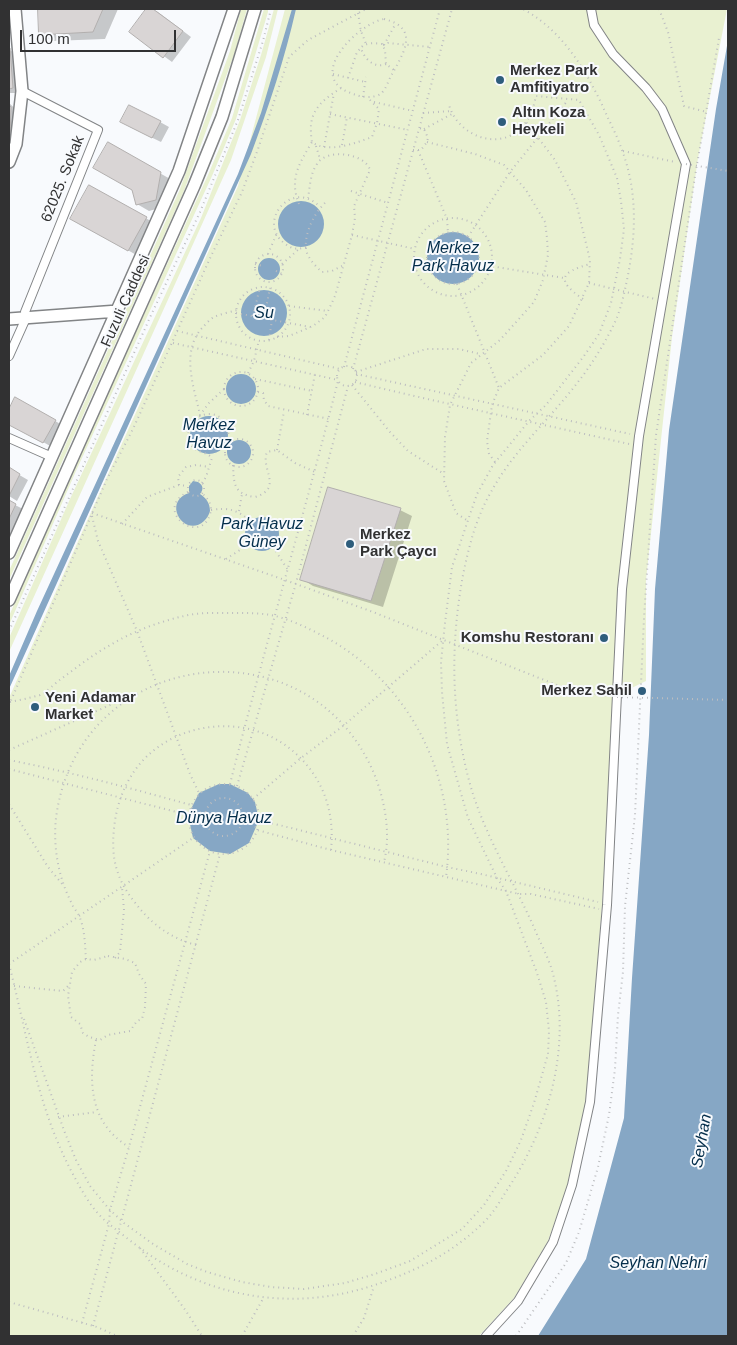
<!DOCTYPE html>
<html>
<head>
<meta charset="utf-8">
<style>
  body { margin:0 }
  #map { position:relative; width:737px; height:1345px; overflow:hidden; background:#f8fafd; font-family:Helvetica,sans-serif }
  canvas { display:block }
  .frame { position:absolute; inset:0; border:10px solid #313132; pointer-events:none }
  .scale { position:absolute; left:20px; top:30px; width:156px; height:22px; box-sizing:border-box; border:2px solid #313132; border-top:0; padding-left:6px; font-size:15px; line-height:18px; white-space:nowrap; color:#313132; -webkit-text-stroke:4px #f8fafd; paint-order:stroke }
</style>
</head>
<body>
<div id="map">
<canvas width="737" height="1345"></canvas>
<div class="frame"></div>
<div class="scale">100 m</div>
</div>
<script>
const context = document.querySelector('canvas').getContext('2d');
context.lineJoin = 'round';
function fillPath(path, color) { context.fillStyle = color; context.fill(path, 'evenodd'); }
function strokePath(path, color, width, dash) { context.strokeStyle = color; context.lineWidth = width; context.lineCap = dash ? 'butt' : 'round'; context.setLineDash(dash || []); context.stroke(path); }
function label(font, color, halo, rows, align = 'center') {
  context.font = font + ' Helvetica,sans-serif'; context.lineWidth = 4; context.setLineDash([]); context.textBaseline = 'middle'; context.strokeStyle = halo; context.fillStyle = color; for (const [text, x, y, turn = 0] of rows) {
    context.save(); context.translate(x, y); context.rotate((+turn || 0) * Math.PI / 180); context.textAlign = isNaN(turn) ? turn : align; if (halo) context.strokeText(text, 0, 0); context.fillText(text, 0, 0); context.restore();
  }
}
fillPath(new Path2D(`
  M 241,9 L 247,9 L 235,52 L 184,191 L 9,580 L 9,571 L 180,189 L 230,51 Z
  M 264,9 L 268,9 L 268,12 L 236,119 L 212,176 L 76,471 L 9,625 L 9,616 L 73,469 L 208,175 L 232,118 Z
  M 274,9 L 278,9 L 266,57 L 231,160 L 9,652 L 9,638 L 70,499 L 201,218 L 240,120 L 261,55 Z
  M 285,9 L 727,9 L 698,158 L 672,337 L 646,580 L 646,681 L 613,697 L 610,807 L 586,1102 L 568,1185 L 548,1241 L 514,1298 L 479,1336 L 9,1336 L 9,698 L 87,521 L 238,186 Z`), '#e9f1d1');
fillPath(new Path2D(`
  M 292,9 L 296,9 C 285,58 269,106 251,154 L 9,689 L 9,676 L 37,611 L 238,174 L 261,113 Z
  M 728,40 L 728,1336 L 538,1336 L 586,1259 L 624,1118 L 632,978 L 649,735 L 655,589 L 669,430 L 716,109 Z
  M278 224a23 23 0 1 1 46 0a23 23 0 1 1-46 0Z
  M427 258a26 26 0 1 1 52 0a26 26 0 1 1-52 0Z
  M258 269a11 11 0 1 1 22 0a11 11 0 1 1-22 0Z
  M241 313a23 23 0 1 1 46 0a23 23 0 1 1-46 0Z
  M226 389a15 15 0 1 1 30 0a15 15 0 1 1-30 0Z
  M190 435a19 19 0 1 1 38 0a19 19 0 1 1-38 0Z
  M227 452a12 12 0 1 1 24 0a12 12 0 1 1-24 0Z
  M 193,481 L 198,482 C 203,485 204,489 200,494 C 206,498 210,503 210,511 C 209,515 207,518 204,521 C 185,539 161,502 189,493 L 189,486 Z
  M245 534a17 17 0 1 1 34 0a17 17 0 1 1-34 0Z
  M 219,784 L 230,784 L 248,793 L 255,802 L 259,820 L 249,843 L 230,854 L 210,851 L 193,838 L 188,815 L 199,793 Z`), '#86a7c5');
fillPath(new Path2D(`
  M 39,9 L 118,9 L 105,39 L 52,41 L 40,34 Z
  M 148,9 L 152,9 L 158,12 L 191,37 L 172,62 L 131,32 Z
  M 9,50 L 19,55 L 21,93 L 9,93 Z
  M 9,103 L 22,115 L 22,145 L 9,147 Z
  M 160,122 L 169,127 L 161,142 L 130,127 Z
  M 108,144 L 172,180 L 167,206 L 149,211 L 137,204 L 133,189 Z
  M 90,187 L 158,225 L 140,257 L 72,219 Z
  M 16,399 L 64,426 L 52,447 L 9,423 L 9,412 Z
  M 9,469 L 28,480 L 17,501 L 9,496 Z
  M 9,502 L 27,511 L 9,542 Z
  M 400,510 L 412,516 L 383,607 L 313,586 L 302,579 Z`), '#0003');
const building = new Path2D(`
  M 38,9 L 103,9 L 93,32 L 39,35 Z
  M 146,9 L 153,9 L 183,31 L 163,58 L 129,32 Z
  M 9,48 L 10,48 L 13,88 L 9,89 Z
  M 9,105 L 11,107 L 10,139 L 9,139 Z
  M 129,105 L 161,121 L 152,138 L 120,122 Z
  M 108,142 L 161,172 L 156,200 L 136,205 L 132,190 L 93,168 Z
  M 89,185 L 147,217 L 128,251 L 70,219 Z
  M 15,397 L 56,420 L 43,443 L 9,425 L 9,409 Z
  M 9,467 L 20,474 L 9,496 Z
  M 328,487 L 401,508 L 371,601 L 300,580 Z
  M 9,500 L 16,504 L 9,519 Z`);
fillPath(building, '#d9d5d5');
strokePath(building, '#b2afae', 1);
const street = new Path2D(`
  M 9,356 L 26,318 L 25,312 L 98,130 L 22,91
  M 9,438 L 52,457
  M 486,1336 L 518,1301 L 553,1242 L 572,1185 L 590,1102 L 607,905 L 622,589 L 639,436 L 686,164 L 662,109 L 646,88 L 613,54 L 594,25 L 591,9`);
const secondary = new Path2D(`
  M 9,162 L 16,144 L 22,91 L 15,9
  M 9,319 L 118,311
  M 9,553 L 179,171 L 234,9
  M 9,600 L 194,186 L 222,117 L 255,9`);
strokePath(street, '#828486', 10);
strokePath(secondary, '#828486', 14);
strokePath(new Path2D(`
  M 659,9 L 668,32 L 684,106 L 707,112
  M 358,13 L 361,31 L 366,44
  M 384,19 C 421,28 403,54 391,76 C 387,83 385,94 376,96 C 365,99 355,95 346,91 C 308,72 360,23 384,19 Z
  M 383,45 L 388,43 L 430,47
  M 384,45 L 396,23
  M 386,64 C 375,69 364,59 361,48 C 365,42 375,43 382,44 L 385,50 L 386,64 L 394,70
  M 333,74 L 365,82
  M 348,78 L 357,52 L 361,48
  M 341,88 C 318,103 307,113 312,142 C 327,154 356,143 372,137 L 377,123 L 379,109 L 368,98
  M 363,97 L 366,77
  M 374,102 L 413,111
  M 423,113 L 451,111
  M 330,114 L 408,130
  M 424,129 L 452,114
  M 427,142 L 475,154 L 504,165 L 526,190 L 545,222 L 547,238 L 548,255 L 543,280 L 534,302 L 500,340 L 471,363 L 450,405 L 445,437 L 444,481 L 456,513 L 468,521
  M 342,145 L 347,117
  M 316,146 L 320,159
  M 324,147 L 334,93
  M 413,150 L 421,150 L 427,142 L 428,138 L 424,129 L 419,128
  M 418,150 L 447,219 L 448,233
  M 623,151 L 675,162
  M 351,191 L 388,203
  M 325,203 C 314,213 302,237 307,253 C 310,260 316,267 322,272 L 332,271 L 342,266
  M 299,204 C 289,179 299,164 312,142
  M414 257a39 39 0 1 1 78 0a39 39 0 1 1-78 0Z
  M427 258a26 26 0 1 1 52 0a26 26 0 1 1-52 0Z
  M 352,235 L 415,249
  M 468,237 L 510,172 L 568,100
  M 306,247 C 298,250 291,249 284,243 C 256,221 293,178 320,207
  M255 268a14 14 0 1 1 28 0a14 14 0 1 1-28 0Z
  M 268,254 L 277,233
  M 255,264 L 263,266
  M 282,264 L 299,249
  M 478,264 L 564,278
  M 276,271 L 282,274
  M 589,283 L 655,299
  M 457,284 L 499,388
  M236 314a27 27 0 1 1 54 0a27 27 0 1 1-54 0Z
  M 583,299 C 555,280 561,272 590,264
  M 289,306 L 328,311
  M 236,313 L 310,327
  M 253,316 L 260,287
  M 264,318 L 270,288
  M 177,331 L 340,369
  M 277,337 L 289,336 L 313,326 L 325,317 L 328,311 L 335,296 L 352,235 L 355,218 L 354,206 L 370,170 C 365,153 326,148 317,164 C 310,174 310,187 308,198
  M 269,340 L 272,320
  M 173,343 L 338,380
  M337 376a10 10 0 1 1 20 0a10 10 0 1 1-20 0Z
  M 344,367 L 440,9
  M 353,369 L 452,9
  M 356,372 L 426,349 L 459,349 L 480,354
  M224 389a17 17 0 1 1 34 0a17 17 0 1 1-34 0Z
  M 248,373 L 254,361 L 259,340
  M 356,374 L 630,434
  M 255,379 L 312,391
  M 355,382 C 446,404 537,423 629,444
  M 352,385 L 390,432 L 408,451 L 444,474
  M 224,389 L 209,403 L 200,415 C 194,387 180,351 203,327 C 206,324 210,319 214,317 C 221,314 230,312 237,310
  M 258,392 L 263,393 L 264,400 L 268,406 L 329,419
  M 307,415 L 315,374
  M225 453a14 14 0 1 1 28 0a14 14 0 1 1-28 0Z
  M 277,450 L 284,411
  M 495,462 L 489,454 L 487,441 L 492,405 L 499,388 L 543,355 L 569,326 L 589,283 L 590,260 L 576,202 L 555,160 L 526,122
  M 233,465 C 234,483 233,494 255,497 C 284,488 260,469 267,452 L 277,450 L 295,463 L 315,472
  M188 488a8 8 0 1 1 16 0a8 8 0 1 1-16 0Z
  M 202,483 L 206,477 L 212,458 C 206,451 195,453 190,443 C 180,421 212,402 225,423 C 229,429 228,436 230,442
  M 179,485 L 178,477 L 186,467 L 196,465 L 209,467
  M 188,492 C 151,510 201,547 210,514 C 213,505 208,499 202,493
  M 211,510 C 228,507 238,510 250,521
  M 239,511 L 242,494
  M 92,513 L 285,580 L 373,612 L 572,691 L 609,696
  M 92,516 L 98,541 L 137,631 L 190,774 L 199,793
  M 122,524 L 147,497 L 179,485 L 188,486
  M 278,528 L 302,520
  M 273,547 L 288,570
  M 226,559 L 246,546
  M 9,631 L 152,313 L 200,212 L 238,120 L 263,41 L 271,9
  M 10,702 C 20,700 30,698 40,695 C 47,692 54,684 61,679 C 76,668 91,656 107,647 C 131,632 158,622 184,616 C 200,612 217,613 233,613 C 246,613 259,613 271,615 C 290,619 310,629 327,638 C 412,685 459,781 446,877
  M 9,705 L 107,479 L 133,429 L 211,256 L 242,192 L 258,149 L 289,57 L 308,40 L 366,9
  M 9,750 L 128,697
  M 9,760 C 70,772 130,788 191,805 L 193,810 L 205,814
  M 9,769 L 188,815 L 193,810
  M189 819a35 35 0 1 1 70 0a35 35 0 1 1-70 0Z
  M 230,784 C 264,649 304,516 338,381
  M 237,786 L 296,583 L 348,386
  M205 817a19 19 0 1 1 38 0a19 19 0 1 1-38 0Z
  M 253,799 L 301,758 L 343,726 L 443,640
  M 9,804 L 48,867 L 63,885
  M 242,823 L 253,823 L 257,830 L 268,833 L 331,850 L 519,894 L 531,894 L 599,909
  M 253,823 L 259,820 L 447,867 L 481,874 L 598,902
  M 196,945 C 169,938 149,922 133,900 C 116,878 111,857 114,829 C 116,806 124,784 138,766 C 175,720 249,712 294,752 C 323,777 335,812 331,850
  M 108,956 L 125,959 L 135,963 L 139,974 L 146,984 L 145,1007 L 142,1019 L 137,1021 L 130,1031 L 108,1035 L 100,1040 L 89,1037 L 83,1033 L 80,1024 L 71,1017 L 68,996 L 72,972 L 80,962 L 86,959 L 94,960 Z
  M 115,958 L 120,952 L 124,910 L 122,887
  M 86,959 C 85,946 85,931 80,918 C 78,912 73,908 71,902 C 58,876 53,846 56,818 C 78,646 311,618 375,776 C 385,802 391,834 384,862
  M 9,964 C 28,1038 37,1109 75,1178 C 84,1195 94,1212 109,1224 C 127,1238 146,1254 166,1265 C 235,1304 312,1309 386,1281 C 424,1267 454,1251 483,1223 C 494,1213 501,1199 509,1187 C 548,1127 571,1049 554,978 C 551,964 544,950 538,937 C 517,886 485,838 470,784 C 451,715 450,646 463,575 C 469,546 476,518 491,492 C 513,451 550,419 578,382 C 592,364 605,343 615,322 C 621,309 624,294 627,280 C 636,236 638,193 622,150 C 618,139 613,128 608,118 C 589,75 565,32 523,9
  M 9,964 L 193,838
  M 14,986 L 63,991 L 69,985
  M 24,1019 L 65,1133 L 76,1160 L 90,1186 L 109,1209 L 124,1223 L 153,1244 L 187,1264 L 207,1272 L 242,1282 L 271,1287 L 304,1289 L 345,1283 L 375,1274 L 410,1261 L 462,1229 L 484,1205 L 506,1171 L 521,1140 L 534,1103 L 548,1054 L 549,1031 L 546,1002 L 537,973 L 506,891 L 497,878 L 468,818 L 447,744 L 442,692 L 441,662 L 445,623 L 452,567 L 477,494 L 493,465 L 529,421 L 546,405 L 584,356 L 599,334 L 611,303 L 620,259 L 624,229 L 621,201 L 617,178 L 599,135 L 579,100 L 536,96 C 534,105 532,114 526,122 C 505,153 459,139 449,105
  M 96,1040 C 88,1081 89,1123 129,1147
  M 58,1117 L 97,1112
  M 140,1248 L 186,1311 L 202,1336
  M 9,1302 L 97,1327 L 117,1336
  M 82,1323 L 109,1224 L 110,1210 L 129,1147 L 210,851
  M 93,1326 L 220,854
  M 242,1336 L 264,1297
  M 353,1336 L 364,1318 L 374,1286
  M 516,1336 L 566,1263 L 579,1232 L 598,1167 L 609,1115 L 615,1069 L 618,1015 L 623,972 L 625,906 L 635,815 L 644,618 L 656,435 L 695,176 L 719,38`), '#bcbdc0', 2, [1, 4]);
strokePath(street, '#fff', 8);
strokePath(secondary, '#fff', 11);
strokePath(new Path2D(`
  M 686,164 L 728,171
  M 617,697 L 728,700`), '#bcbdc0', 2, [1, 4]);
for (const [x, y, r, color] of [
  [500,80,5,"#2e5d7c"],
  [502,122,5,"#2e5d7c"],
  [350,544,5,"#2e5d7c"],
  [604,638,5,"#2e5d7c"],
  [642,691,5,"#2e5d7c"],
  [35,707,5,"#2e5d7c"]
]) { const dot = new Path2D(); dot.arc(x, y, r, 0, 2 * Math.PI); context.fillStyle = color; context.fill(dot); strokePath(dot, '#f8fafd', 2); }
label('bold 15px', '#313132', '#f8fafd', [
  ["Merkez Park",510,71],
  ["Amfitiyatro",510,88],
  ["Altın Koza",512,113],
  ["Heykeli",512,130],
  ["Merkez",360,535],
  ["Park Çaycı",360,552],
  ["Komshu Restoranı",594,638,"right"],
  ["Merkez Sahil",632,691,"right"],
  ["Yeni Adamar",45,698],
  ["Market",45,715]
], 'left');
label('15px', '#313132', '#f8fafd', [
  ["62025. Sokak",63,179,-68],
  ["Fuzuli Caddesi",126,301,-66]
]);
label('italic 16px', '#042e4b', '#f8fafd', [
  ["Merkez",453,249],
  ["Park Havuz",453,267],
  ["Su",264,314],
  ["Merkez",209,426],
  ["Havuz",209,444],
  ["Park Havuz",262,525],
  ["Güney",262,543],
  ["Dünya Havuz",224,819],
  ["Seyhan",702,1141,-80],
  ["Seyhan Nehri",658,1264]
]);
</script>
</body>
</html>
